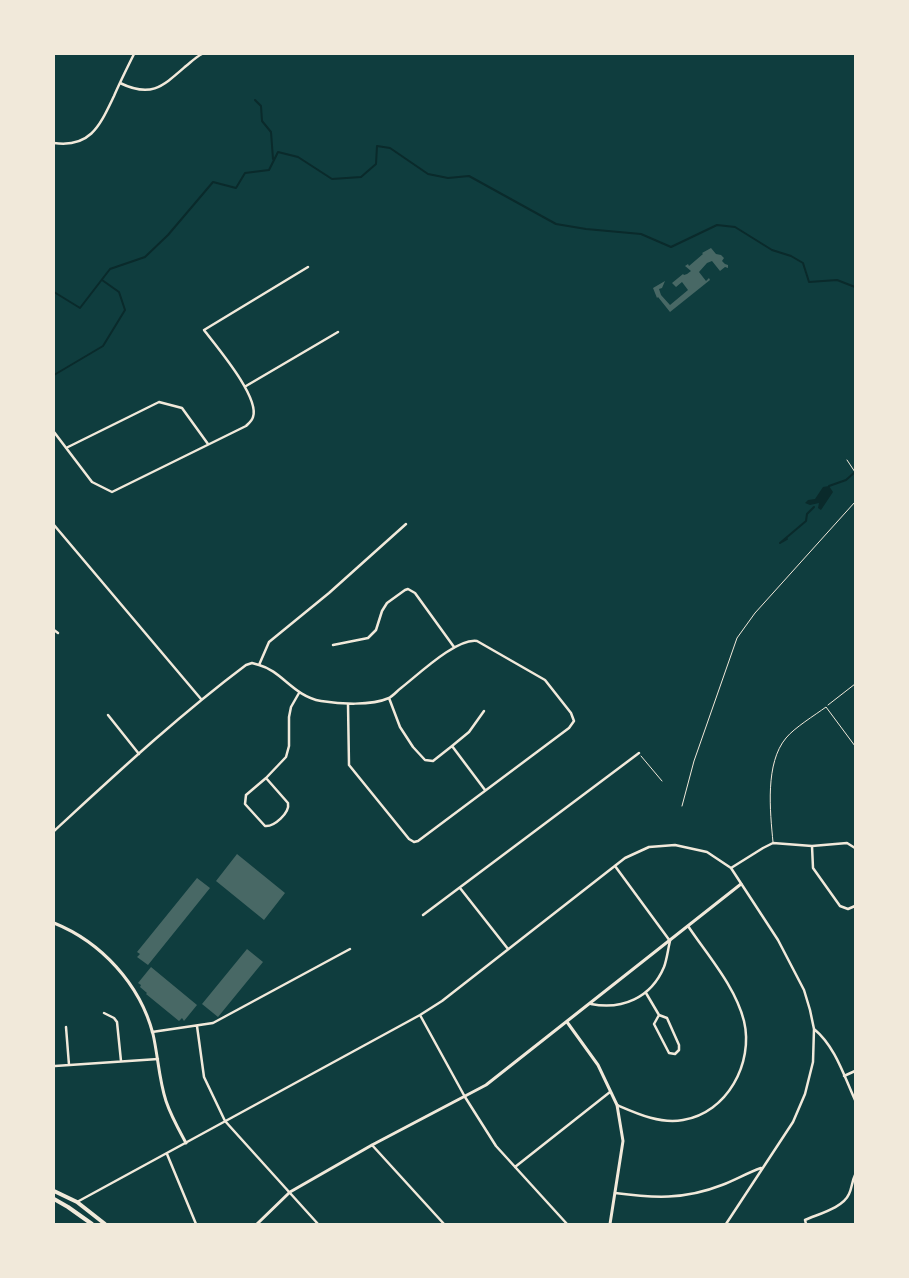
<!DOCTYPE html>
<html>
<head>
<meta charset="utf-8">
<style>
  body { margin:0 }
  #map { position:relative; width:909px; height:1278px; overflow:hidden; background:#0f3d3e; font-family:Barlow,sans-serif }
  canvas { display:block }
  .frame { position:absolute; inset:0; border:55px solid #f1e9da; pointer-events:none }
</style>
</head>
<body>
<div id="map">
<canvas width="909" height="1278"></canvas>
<div class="frame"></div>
</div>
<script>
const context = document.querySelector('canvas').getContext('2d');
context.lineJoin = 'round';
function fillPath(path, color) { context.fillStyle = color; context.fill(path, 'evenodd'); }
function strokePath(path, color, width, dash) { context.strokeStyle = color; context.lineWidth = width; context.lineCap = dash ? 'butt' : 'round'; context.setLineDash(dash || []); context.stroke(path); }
fillPath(new Path2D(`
  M 829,486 L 833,492 L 821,510 L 818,508 L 819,503 L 810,505 L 805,503 L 808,500 L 815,499 L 823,487 Z`), '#0a2a2b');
strokePath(new Path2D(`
  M 255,100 L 261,106 L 262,121 L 271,132 L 273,159
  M 54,292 L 80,308 L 110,269 L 145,257 L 168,235 L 213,182 L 236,188 L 245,173 L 269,170 L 278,152 L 298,157 L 332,179 L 361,177 L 376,164 L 377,146 L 390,148 L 428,174 L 448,178 L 469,176 L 556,224 L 586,229 L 641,234 L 671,247 L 717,225 L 735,227 L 772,250 L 791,256 L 803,263 L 809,282 L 837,280 L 855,287
  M 54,375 L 103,346 L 125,310 L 119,292 L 102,280
  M 829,486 L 846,480 L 855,472
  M 787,539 L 780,543 L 806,521 L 807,514 L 814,507`), '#0a2a2b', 2);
fillPath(new Path2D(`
  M 711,248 L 716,254 L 721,255 L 724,258 L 722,261 L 725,264 L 728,265 L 728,268 L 725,267 L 720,271 L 712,261 L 707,263 L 699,272 L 706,281 L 709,278 L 710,280 L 670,312 L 658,297 L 657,298 L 653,288 L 665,281 L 662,288 L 659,289 L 661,295 L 670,305 L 688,290 L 682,282 L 676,287 L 672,283 L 683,274 L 684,275 L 687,274 L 691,271 L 685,266 L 688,264 L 689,266 L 703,254 L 702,253 Z
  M 237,854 L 285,893 L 264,920 L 216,881 Z
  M 197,878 L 210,888 L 148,965 L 137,957 L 140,954 L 137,952 Z
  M 247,949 L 263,962 L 218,1017 L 202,1004 Z
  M 151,967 L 197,1005 L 184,1021 L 182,1018 L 179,1021 L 146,994 L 147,993 L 140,987 L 141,985 L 138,983 Z`), '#486865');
strokePath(new Path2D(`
  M 828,705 L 855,684
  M 641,756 L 662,781`), '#f1e9da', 1);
strokePath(new Path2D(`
  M 847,460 L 855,472
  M 682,806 L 694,761 L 737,638 L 755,613 L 855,502
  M 773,842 C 770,811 765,763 786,738 C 794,728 815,715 826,707 L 855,746`), '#f1e9da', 1);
strokePath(new Path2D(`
  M 120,83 C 151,98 162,87 186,66 C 191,62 196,57 202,54
  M 54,143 C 91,148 100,125 114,96 C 120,82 127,68 134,54
  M 246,386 L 338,332
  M 54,432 L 92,482 L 112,492 L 246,426 C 249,423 252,421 253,417 C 260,397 216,346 204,330 L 308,267
  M 66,448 L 159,402 L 182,408 L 208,444
  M 54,525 L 201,699
  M 54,630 L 58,633
  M 333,645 L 368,638 L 376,630 L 382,611 L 387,603 L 405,590 L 408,589 L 415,593 L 454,647
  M 259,665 C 282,671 293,696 321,701 C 340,704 371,706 389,698 C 393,696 397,691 401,688 C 418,675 456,638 477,641 L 545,680 L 571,713 L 574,721 L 569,728 L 418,841 L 414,842 L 409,839 L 349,765 L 348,704
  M 389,698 L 400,727 L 413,747 L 425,760 L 433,761 L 452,746 L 485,790
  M 108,715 L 139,754
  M 452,746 L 469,732 L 484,711
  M 266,778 L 288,803 C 290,813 274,827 265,826 L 245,804 L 246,795 L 266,778 L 286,757 L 289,746 L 289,717 L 291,707 L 299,693
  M 54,831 C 116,774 178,716 246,665 L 252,663 L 259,665 L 269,642 L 329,593 L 406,524
  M 812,846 L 813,868 L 840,906 L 848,909 L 855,906
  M 731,868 L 763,848 L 773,843 L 812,846 L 847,843 L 855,848
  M 460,888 L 508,949
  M 423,915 L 639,753
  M 646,993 L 659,1015 L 654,1024 L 669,1053 L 675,1054 L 679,1050 L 679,1045 L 667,1018 L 659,1015
  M 591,1004 C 622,1010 651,998 664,967 C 667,959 668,949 670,941 L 615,866
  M 104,1013 L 114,1018 L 117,1022 L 121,1061
  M 420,1015 L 465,1097 L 496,1146 L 567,1224
  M 197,1026 L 204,1077 L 225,1121 L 318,1224
  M 66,1027 L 69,1065
  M 814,1029 C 835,1046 844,1076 855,1100
  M 152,1032 L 213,1023 L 350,949
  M 55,1066 L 158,1059
  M 844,1076 L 855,1071
  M 617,1105 C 638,1114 660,1124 683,1120 C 727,1113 754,1063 744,1021 C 735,986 708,956 688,926
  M 372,1145 L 444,1224
  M 167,1154 L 196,1224
  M 515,1167 L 610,1092
  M 615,1193 C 653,1198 684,1200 722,1185 C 735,1180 747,1173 761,1168
  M 77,1202 L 420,1015 L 442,1001 L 625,858 L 649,847 L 675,845 L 707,852 L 731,868 L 778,940 L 804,990 L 810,1010 L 814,1029 L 813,1062 L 805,1094 L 793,1122 L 726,1224
  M 806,1224 L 805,1220 C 818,1214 843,1208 849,1194 C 852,1188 852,1181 855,1175`), '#f1e9da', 2.5);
strokePath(new Path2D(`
  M 54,923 C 101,942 140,984 153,1034 C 158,1056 159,1080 166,1101 C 171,1116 179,1130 186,1143
  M 567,1022 L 598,1065 L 617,1105 L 623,1141 L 610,1224
  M 257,1224 L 290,1192 L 372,1145 L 486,1085 L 741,884`), '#f1e9da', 3);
strokePath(new Path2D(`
  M 54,1191 L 77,1202 L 105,1224
  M 54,1199 L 68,1207 L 92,1224`), '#f1e9da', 4);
</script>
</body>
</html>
